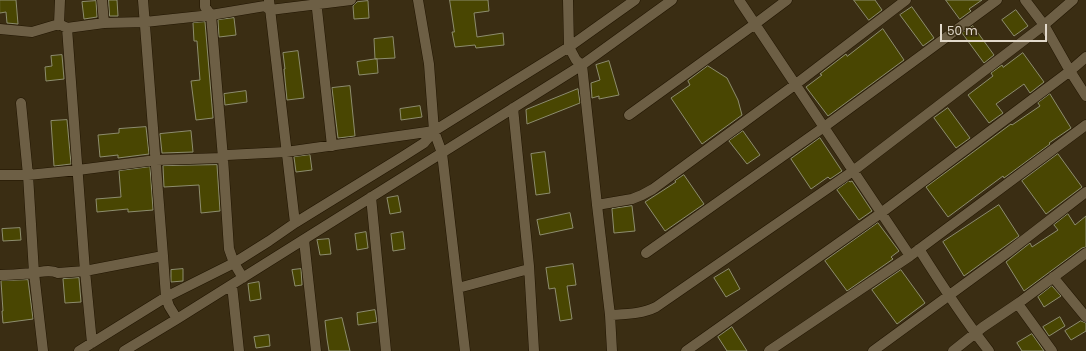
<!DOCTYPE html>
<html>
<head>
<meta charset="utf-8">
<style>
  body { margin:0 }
  #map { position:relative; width:1086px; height:351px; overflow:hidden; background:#3a2d13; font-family:Poppins,sans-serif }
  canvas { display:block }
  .scale { position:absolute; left:940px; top:24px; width:107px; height:18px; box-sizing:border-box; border:2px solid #e2d9cb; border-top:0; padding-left:5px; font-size:12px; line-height:14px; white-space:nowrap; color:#e2d9cb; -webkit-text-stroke:3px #3a2d13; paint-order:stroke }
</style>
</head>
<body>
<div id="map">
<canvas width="1086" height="351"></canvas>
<div class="scale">50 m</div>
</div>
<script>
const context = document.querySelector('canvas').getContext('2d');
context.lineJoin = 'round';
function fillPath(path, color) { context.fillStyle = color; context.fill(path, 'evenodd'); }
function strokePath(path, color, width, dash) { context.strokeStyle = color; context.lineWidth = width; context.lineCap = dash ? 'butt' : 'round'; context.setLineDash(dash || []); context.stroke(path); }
const building = new Path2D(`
  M 0,0 L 16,0 L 18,24 L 7,23 L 6,12 L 0,13 Z
  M 109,0 L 117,0 L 118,16 L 110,16 Z
  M 450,0 L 488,0 L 489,11 L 474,13 L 477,37 L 503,33 L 504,45 L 476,48 L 475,45 L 455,47 L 452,32 L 454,32 Z
  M 854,0 L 875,0 L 882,10 L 869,20 Z
  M 946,0 L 982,0 L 969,9 L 971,11 L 960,19 Z
  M 96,1 L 97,17 L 84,19 L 82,2 Z
  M 368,1 L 369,18 L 354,19 L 353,6 L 357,2 Z
  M 912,7 L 934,38 L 923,46 L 900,15 Z
  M 1016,10 L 1028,26 L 1014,36 L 1002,20 Z
  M 234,18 L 236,35 L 219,37 L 218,20 Z
  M 205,22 L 213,118 L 196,120 L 191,81 L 200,80 L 197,41 L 194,41 L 193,23 Z
  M 973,26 L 994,55 L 984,63 L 962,33 Z
  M 883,29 L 904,60 L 828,116 L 806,87 L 822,75 L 820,74 L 846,54 L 847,56 Z
  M 393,37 L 395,58 L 375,59 L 374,39 Z
  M 298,51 L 304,98 L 287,100 L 284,69 L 285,69 L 283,53 Z
  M 1023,53 L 1044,82 L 1030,93 L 1024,84 L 996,104 L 1003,113 L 989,123 L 968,95 L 993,76 L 991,73 L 1002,65 L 1003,67 Z
  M 62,55 L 64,79 L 46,81 L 45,67 L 52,66 L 51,56 Z
  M 377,59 L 378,73 L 359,75 L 357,62 Z
  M 609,61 L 619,95 L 599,99 L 599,96 L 592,98 L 591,83 L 600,80 L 596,65 Z
  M 708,66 L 727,78 L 738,100 L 742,115 L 702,144 L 671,98 L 690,85 L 688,81 Z
  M 350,86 L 355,136 L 338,138 L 332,88 Z
  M 578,89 L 580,103 L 527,124 L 526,110 Z
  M 246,91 L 247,102 L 225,105 L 224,94 Z
  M 1050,94 L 1071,128 L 1049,143 L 1050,144 L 1004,178 L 1003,176 L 948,217 L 926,187 L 1011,124 L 1012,125 L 1040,106 L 1038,103 Z
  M 420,106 L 422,117 L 401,120 L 400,109 Z
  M 948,108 L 970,138 L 956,148 L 934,118 Z
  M 67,120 L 71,164 L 54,166 L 51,121 Z
  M 146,127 L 149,154 L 118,158 L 118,155 L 100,157 L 98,135 L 119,133 L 119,129 Z
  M 191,131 L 193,152 L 162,153 L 160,134 Z
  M 743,131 L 760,155 L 747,164 L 729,141 Z
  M 820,138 L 842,171 L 830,179 L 828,177 L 811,189 L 791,159 Z
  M 545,152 L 550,193 L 536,195 L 531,154 Z
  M 1058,154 L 1082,187 L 1046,214 L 1022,181 Z
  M 310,155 L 312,170 L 296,172 L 294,157 Z
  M 217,165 L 220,211 L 201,213 L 199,185 L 164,187 L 163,166 Z
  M 150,167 L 153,210 L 128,212 L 128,209 L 97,212 L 96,199 L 121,197 L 119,171 Z
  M 684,175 L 704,204 L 665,231 L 645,202 L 676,182 L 675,181 Z
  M 849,181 L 850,182 L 852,181 L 872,211 L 859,220 L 837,190 Z
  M 398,196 L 401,212 L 390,214 L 387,198 Z
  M 999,205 L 1019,236 L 964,276 L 943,242 Z
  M 632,206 L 635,231 L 614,233 L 612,209 Z
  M 570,213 L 573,228 L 540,235 L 537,220 Z
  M 1068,214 L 1075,225 L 1086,216 L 1086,247 L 1082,248 L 1024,291 L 1006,262 L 1030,243 L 1032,247 L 1058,230 L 1054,225 Z
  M 878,223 L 899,251 L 891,257 L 893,259 L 847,291 L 825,261 Z
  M 20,228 L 21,240 L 3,241 L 2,229 Z
  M 366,232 L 368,248 L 357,250 L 355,234 Z
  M 403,232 L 405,249 L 393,251 L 391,234 Z
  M 329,239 L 331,254 L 320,255 L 317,240 Z
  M 573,264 L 576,285 L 567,286 L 572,319 L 560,321 L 555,288 L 549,289 L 546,268 Z
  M 183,269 L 183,281 L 171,282 L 171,270 Z
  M 301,269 L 302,285 L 295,286 L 292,270 Z
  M 729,269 L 740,289 L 726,297 L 714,278 Z
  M 901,270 L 925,303 L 897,324 L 872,290 Z
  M 79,278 L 81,302 L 65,303 L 63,279 Z
  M 28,280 L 33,319 L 3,323 L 2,311 L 3,311 L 1,281 Z
  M 259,282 L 261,299 L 250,301 L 248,284 Z
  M 1052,286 L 1061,296 L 1044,307 L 1038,297 Z
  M 375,310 L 377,322 L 358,325 L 357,313 Z
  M 1060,317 L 1065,326 L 1049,336 L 1043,327 Z
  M 342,318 L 350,351 L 329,351 L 327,339 L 325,321 Z
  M 1081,321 L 1086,323 L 1086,331 L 1071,340 L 1065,331 Z
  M 732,327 L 747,351 L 727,351 L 718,337 Z
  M 1032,334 L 1044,351 L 1022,351 L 1017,343 Z
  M 269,335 L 270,346 L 256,348 L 254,337 Z`);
fillPath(building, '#494602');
strokePath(building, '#8d8d6e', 1);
const street = new Path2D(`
  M 102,0 L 104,23
  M 143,0 L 163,256 L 166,297 L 169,306 L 177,319
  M 205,0 L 205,7 L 211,15 L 223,158 L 229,249 L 234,263 L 243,278
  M 269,0 L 295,223
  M 316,0 L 332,146
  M 418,0 L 429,64 L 434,131 L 442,153 L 465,351
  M 568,0 L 569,47 L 576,60 L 582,65 L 597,205 L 610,315 L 612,351
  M 739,0 L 910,256
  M 1025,0 L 1044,25 L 1070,71 L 1086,96
  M 59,24 L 60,0
  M 67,28 L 85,271 L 92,343
  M 0,29 L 32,32 L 59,24 L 67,28 L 104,23 L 145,22 L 211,15 L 265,6 L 270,10 L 351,0
  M 21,103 L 28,175 L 34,273 L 43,351
  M 629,115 L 755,24 L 787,0
  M 0,175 L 28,175 L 78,170 L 156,160 L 223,158 L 227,155 L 286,152 L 434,131
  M 371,197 L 386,351
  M 597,205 L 632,199 L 642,195 L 653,189 L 796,84 L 906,0
  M 304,240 L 316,351
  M 919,249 C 941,284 963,318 989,351
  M 646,253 L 824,127 L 997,0
  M 529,266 L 534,351
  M 0,275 C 11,275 22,274 33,273 C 41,272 50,269 58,273 L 85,271 L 163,256
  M 1053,277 L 1086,317
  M 232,285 L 239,351
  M 458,288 L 525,270 L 528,269 L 529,266 L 513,108
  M 1018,304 L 1052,351
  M 610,315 C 626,314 642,314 656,307 L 853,171 L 1044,25 L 1073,0
  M 79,351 L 166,297 L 234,263 L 269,241 L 295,223 L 402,157 L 424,143 L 434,131 L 569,47 L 635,0
  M 124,351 L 177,319 L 582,65 L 672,0
  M 686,351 L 881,213 L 1070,71 L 1086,57
  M 769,351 L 910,256 L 1086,125
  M 873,351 L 1007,253 L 1086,192
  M 953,351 L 983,327 L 1020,302 L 1086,253`);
strokePath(street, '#211500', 11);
strokePath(street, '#6d5f45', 10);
</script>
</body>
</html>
